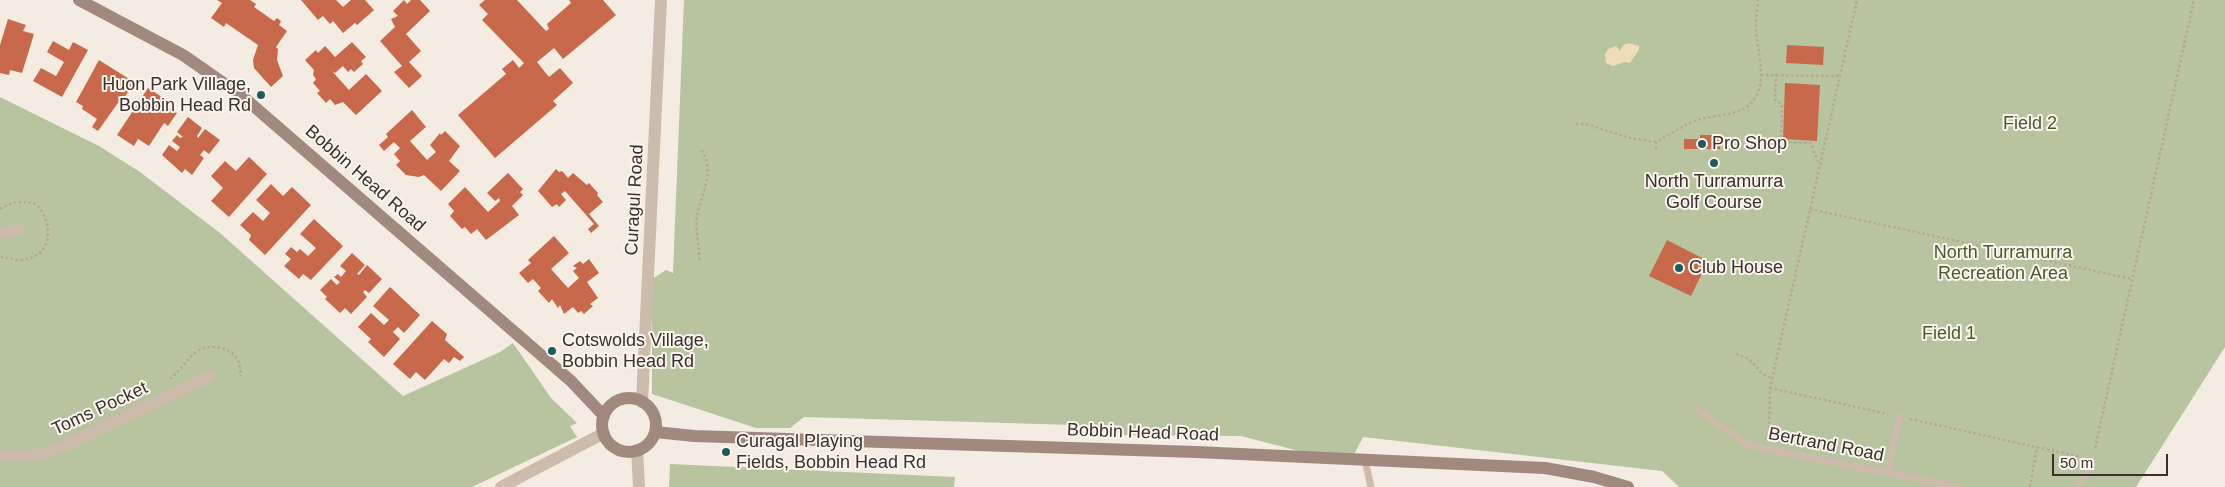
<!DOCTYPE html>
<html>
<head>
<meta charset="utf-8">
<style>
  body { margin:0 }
  #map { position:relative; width:2225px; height:487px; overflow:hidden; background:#f4ebe1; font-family:Helvetica,sans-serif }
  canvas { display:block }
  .scale { position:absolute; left:2052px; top:454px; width:116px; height:22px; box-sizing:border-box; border:2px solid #3b302b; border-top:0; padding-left:6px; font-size:15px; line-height:18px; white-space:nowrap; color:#3b302b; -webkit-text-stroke:4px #fbf5ee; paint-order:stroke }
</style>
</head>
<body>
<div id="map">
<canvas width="2225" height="487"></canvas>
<div class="scale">50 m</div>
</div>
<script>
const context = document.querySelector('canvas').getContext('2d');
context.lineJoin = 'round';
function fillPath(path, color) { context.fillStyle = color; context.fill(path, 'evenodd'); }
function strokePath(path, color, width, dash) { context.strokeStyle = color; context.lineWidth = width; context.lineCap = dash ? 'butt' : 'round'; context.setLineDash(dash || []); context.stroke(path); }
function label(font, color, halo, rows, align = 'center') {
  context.font = font + ' Helvetica,sans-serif'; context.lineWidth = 4; context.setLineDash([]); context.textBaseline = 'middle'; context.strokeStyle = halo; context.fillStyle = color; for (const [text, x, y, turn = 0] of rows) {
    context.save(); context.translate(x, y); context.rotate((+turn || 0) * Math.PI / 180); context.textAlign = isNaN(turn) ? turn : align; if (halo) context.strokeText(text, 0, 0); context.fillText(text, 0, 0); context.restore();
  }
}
fillPath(new Path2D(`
  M 684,0 L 2225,0 L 2225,347 L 2136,487 L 1679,487 L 1662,471 L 1363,437 L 1349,464 L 1241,436 L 1115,435 L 1108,426 L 804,417 L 790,428 L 756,428 L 652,394 L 652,279 L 666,270 L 673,273 Z
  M 0,97 L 99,146 L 140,172 L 220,233 L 403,396 L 500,352 L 513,343 L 551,398 L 577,423 L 570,426 L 577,437 L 472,487 L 0,487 Z
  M 670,464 L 955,477 L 954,487 L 669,487 Z`), '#b8c4a0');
fillPath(new Path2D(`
  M 1629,43 L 1639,46 L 1639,50 L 1630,63 L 1624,62 L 1613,66 L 1606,63 L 1605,54 L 1608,49 L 1616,46 L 1620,51 L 1623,45 Z`), '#efdcb8');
fillPath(new Path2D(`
  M 217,0 L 250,0 L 256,4 L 254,7 L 274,21 L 277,18 L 281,21 L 279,25 L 287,31 L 276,47 L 278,49 L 277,60 L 283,76 L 271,87 L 254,68 L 253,60 L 258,45 L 226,23 L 224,27 L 211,18 L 222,3 Z
  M 301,0 L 336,0 L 343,7 L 351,0 L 365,0 L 374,10 L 357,25 L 355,23 L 343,33 L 333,21 L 330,24 L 323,16 L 318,20 Z
  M 404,0 L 407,4 L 411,0 L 420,0 L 430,11 L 406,34 L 421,51 L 409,62 L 422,76 L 409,88 L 394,72 L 402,66 L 380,41 L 395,27 L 391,19 L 398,16 L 393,11 Z
  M 485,0 L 517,0 L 546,31 L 549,29 L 547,24 L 571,3 L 569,0 L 603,0 L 616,15 L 563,59 L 554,48 L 537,62 L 549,77 L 560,68 L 573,83 L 553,101 L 557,105 L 495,158 L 458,115 L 506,74 L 502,69 L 513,60 L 519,68 L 524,63 L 482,20 L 488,14 L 479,5 Z
  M 8,19 L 26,25 L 23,31 L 34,34 L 22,73 L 10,70 L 9,75 L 0,73 L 0,45 Z
  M 53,41 L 69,50 L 73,42 L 88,50 L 62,97 L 33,81 L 41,68 L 56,76 L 64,62 L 47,52 Z
  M 352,42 L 366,57 L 361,61 L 363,64 L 354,72 L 351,69 L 348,72 L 343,66 L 335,73 L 332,71 L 349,90 L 366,74 L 382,91 L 356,115 L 343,102 L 335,105 L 330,99 L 326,103 L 317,93 L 320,91 L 313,83 L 316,79 L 313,75 L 314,70 L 305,60 L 316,50 L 318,53 L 325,46 L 335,57 Z
  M 1787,45 L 1824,47 L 1823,65 L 1786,63 Z
  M 99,60 L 134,82 L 123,100 L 117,96 L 120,100 L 98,131 L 92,127 L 97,119 L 82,109 L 83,106 L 76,102 Z
  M 1785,83 L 1820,85 L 1817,141 L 1783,139 Z
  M 148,88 L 165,99 L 162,103 L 177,113 L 168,126 L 164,123 L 149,146 L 138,139 L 134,146 L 117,135 Z
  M 412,110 L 426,127 L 410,141 L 427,160 L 436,152 L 430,145 L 440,133 L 441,135 L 445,131 L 460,146 L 449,161 L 460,171 L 441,191 L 424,175 L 419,177 L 406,175 L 396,165 L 400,161 L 394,154 L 400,148 L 394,142 L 384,151 L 379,145 L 388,137 L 386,134 Z
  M 188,117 L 202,128 L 197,136 L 198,138 L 205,129 L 220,140 L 209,154 L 204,150 L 200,155 L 204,158 L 192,175 L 185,169 L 182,173 L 162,155 L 169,145 L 177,151 L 180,147 L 172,141 L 177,135 L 180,138 L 183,137 L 177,132 Z
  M 1700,135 L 1720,135 L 1720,149 L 1684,149 L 1684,139 L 1700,139 Z
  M 249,157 L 267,174 L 229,217 L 211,201 L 223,188 L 211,176 L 225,161 L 236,171 Z
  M 556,169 L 559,172 L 562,171 L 568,178 L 573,173 L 587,185 L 589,183 L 598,193 L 597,195 L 603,202 L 589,214 L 599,226 L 591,233 L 588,229 L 594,224 L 565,191 L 561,194 L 566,200 L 559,207 L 557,204 L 552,207 L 538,191 Z
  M 508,173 L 523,189 L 520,192 L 523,195 L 512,206 L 519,215 L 486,240 L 477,229 L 471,234 L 465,227 L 462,229 L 450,216 L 454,211 L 448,204 L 465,187 L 488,212 L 500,201 L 499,198 L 495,201 L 487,193 Z
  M 271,184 L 283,196 L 292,187 L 311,205 L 265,255 L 249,240 L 251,235 L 240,225 L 253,212 L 263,221 L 270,213 L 256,200 Z
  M 314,219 L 343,246 L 311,280 L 303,274 L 299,279 L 284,266 L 291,259 L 285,254 L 291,247 L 297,252 L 300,249 L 308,256 L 316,248 L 300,234 Z
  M 554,236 L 569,253 L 551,269 L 568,288 L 579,278 L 573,271 L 577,268 L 573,266 L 580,261 L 583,264 L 589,259 L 599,273 L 587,282 L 598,298 L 590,304 L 593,306 L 584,314 L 581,311 L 578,313 L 573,307 L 564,314 L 560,305 L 558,308 L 552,299 L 549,303 L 538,291 L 541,288 L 533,279 L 528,283 L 519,273 L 531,263 L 528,260 Z
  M 1667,240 L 1708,261 L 1691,296 L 1649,276 Z
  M 352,253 L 365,265 L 357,274 L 359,275 L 367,265 L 382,279 L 369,293 L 365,290 L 363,292 L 367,297 L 351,314 L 345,308 L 340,313 L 325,299 L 327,297 L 320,290 L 331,279 L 337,285 L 340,282 L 334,277 L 338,274 L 341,277 L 346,271 L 340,266 Z
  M 390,287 L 420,315 L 404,333 L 398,327 L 393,332 L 400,339 L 384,357 L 368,342 L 371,339 L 358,327 L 371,313 L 384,325 L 389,320 L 373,306 Z
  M 432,321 L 447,334 L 445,340 L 464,357 L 460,361 L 454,357 L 449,363 L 444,359 L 425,380 L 416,372 L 410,379 L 393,364 Z`), '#c8694b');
strokePath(new Path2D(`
  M 1776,74 L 1775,100 L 1782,104 L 1781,142 L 1811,143 L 1819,164
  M 1761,75 L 1839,76
  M 1576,124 L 1586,124 L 1630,138 L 1656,142
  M 1656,149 L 1656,142 C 1670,135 1683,125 1698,120 C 1720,113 1750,118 1759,89 C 1765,69 1756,47 1756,27 C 1755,18 1758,9 1758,0
  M 0,209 C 12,201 22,201 36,204 C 55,224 53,258 20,260 C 13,260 7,257 0,257
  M 1810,209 L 2132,279
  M 699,260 C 700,246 695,231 697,217 C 701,193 716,173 701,149
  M 1736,354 C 1760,360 1752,372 1772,378
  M 170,379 C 180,371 186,360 195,353 C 206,343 230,346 238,360 C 240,364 240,371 241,376
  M 1770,388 L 1888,414
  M 1910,419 L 2081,457
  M 1769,439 L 1770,388 L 1857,0
  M 2095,448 L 2194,0
  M 2030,487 L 2037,447`), '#b9a596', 2.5, [2.5, 2.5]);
strokePath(new Path2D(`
  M 1697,409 L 1747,445 L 1959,487
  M 1365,460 L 1371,487
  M 1888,472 L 1899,417
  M 2075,487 L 2087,475 L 2092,459`), '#cdbbac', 7);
strokePath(new Path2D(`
  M 0,233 L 19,230
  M 642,402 L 661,0
  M 637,450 L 639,487
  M 0,455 L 33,456 L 58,449 L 210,376
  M 501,487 L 604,433`), '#cdbbac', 12);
strokePath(new Path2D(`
  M 79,0 L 183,55 L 242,96 L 571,381 L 604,416
  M602 425a27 27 0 1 1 54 0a27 27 0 1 1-54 0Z
  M 655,432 L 694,436 L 1196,452 L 1545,468 L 1594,477 L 1628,487`), '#a18a7d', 12);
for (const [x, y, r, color] of [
  [261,95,5,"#1f5a5e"],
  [1702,144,5,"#1f5a5e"],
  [1714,163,5,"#1f5a5e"],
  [1679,268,5,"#1f5a5e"],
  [552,351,5,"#1f5a5e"],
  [726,452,5,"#1f5a5e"]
]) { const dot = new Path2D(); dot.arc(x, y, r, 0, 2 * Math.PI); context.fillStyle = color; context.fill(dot); strokePath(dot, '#fbf5ee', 2); }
label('18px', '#3b302b', '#fbf5ee', [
  ["Huon Park Village,",251,85,"right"],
  ["Bobbin Head Rd",251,106,"right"],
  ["Pro Shop",1712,144],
  ["North Turramurra",1714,182,"center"],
  ["Golf Course",1714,203,"center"],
  ["Club House",1689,268],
  ["Cotswolds Village,",562,341],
  ["Bobbin Head Rd",562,362],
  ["Curagal Playing",736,442],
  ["Fields, Bobbin Head Rd",736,463]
], 'left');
label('18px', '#4a5a2e', '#fbf5ee', [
  ["Field 2",2030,124],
  ["North Turramurra",2003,253],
  ["Recreation Area",2003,274],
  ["Field 1",1949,334]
]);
label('18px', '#3b302b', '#fbf5ee', [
  ["Bobbin Head Road",365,179,41],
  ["Curagul Road",635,200,-87],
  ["Toms Pocket",100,409,-25],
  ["Bobbin Head Road",1143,433,2],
  ["Bertrand Road",1826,445,11]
]);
</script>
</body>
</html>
